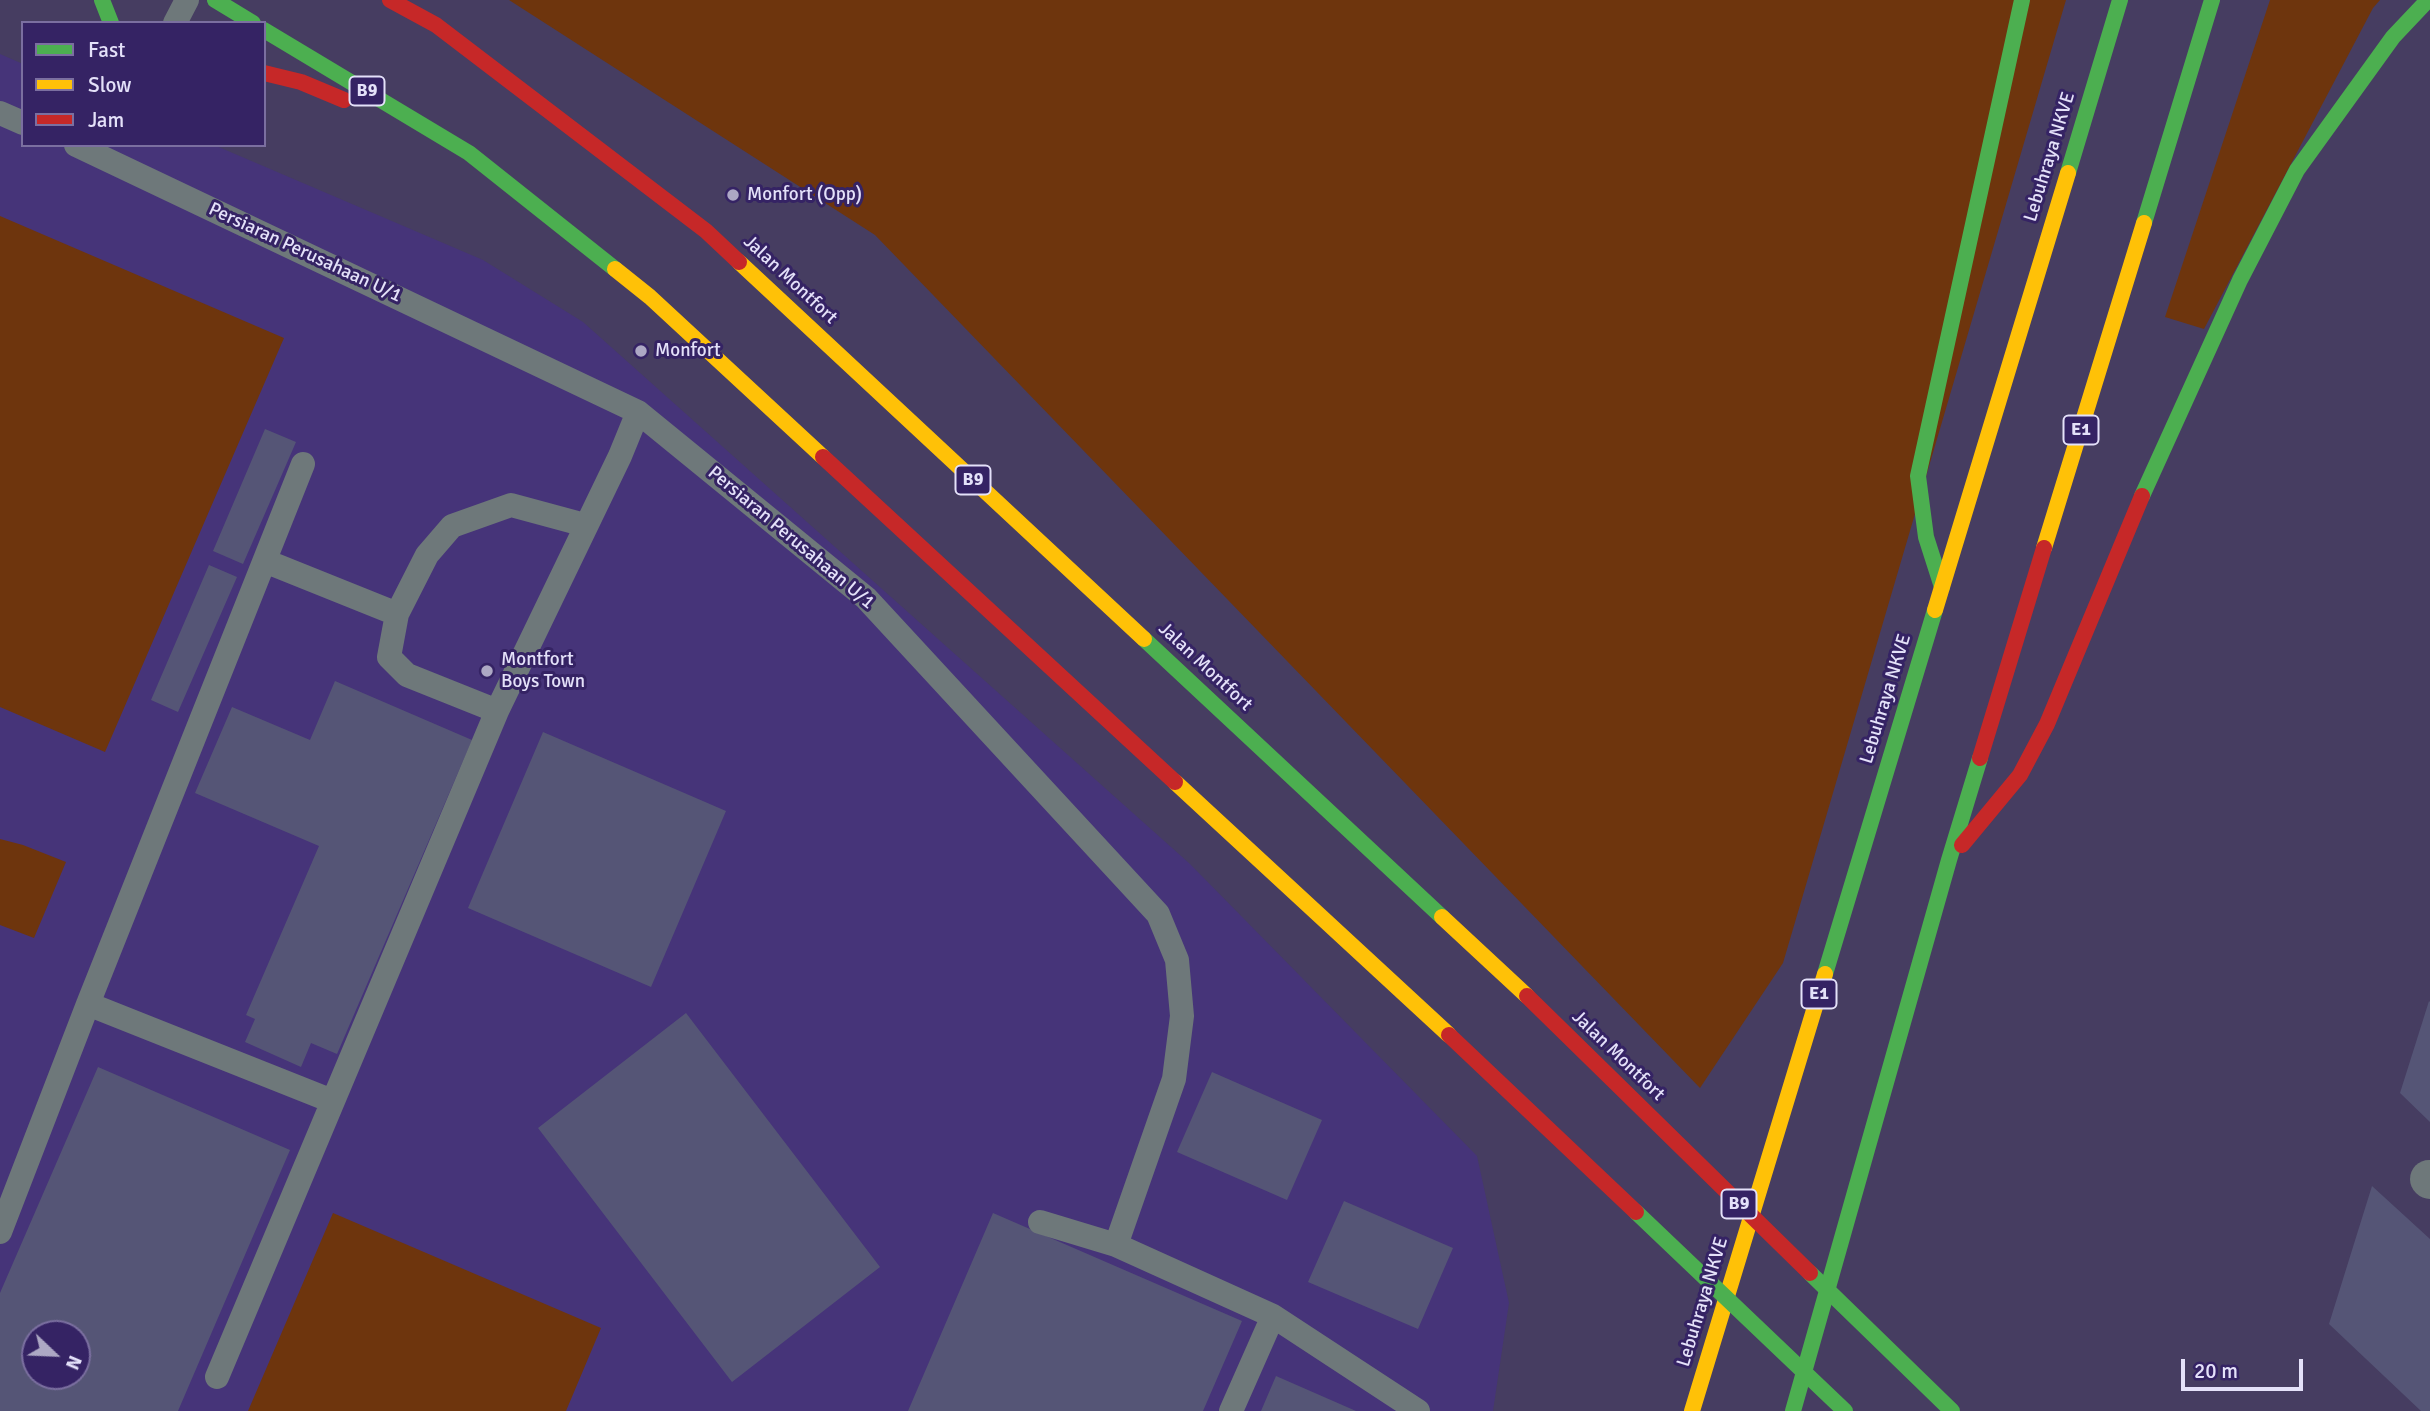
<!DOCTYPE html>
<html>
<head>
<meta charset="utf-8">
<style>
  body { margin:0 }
  #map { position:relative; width:2430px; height:1411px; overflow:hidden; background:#463d61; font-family:Signika,sans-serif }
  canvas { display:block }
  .legend { position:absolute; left:21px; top:21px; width:245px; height:126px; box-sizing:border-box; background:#352364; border:2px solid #7b6fa0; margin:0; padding:9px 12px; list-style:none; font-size:21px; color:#e4e1f9 }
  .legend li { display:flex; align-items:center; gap:14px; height:35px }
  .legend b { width:35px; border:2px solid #7b6fa0 }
  .north { position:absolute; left:21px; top:1320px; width:70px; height:70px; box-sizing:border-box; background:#352364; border:2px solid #7b6fa0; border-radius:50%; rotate:113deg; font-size:19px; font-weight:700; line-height:28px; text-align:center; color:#e4e1f9 }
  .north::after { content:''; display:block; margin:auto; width:24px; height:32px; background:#ada8c4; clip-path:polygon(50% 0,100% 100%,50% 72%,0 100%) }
  .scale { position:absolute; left:2181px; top:1359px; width:122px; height:32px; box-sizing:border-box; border:4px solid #e4e1f9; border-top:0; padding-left:9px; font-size:21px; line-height:24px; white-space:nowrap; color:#e4e1f9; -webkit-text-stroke:5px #352364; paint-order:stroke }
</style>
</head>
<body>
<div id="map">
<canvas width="2430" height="1411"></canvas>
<ul class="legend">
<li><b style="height:9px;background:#4caf50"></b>Fast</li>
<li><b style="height:9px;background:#ffc107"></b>Slow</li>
<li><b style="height:9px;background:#c62828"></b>Jam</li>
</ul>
<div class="north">N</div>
<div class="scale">20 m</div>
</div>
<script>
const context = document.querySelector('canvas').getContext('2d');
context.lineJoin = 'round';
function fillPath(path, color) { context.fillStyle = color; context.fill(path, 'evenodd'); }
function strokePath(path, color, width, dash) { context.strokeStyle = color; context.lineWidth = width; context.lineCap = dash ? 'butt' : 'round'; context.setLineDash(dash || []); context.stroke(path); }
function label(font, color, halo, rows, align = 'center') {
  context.font = font + ' Signika,sans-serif'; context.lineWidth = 6; context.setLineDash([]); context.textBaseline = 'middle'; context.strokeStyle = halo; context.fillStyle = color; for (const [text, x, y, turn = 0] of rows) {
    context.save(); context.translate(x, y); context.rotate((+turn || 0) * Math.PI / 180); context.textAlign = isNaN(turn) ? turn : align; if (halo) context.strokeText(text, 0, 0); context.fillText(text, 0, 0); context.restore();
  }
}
fillPath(new Path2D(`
  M 0,54 L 23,64 L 23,145 L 214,145 L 483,260 L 583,322 L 1190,864 L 1477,1156 L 1509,1303 L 1493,1411 L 0,1411 ZM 35,1334 L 77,1334 L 77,1376 L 35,1376 Z`), '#463479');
fillPath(new Path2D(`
  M 509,0 L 2066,0 L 1783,963 L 1700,1088 L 875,235 Z
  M 2270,0 L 2380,0 L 2373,8 L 2204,329 L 2165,317 Z
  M 0,216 L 284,338 L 105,752 L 0,707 Z
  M 0,839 L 23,845 L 66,862 L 34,938 L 0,925 Z
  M 333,1213 L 601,1328 L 566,1411 L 248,1411 Z`), '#6e350d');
fillPath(new Path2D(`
  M 265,429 L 296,442 L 243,564 L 213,551 Z
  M 209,565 L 237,577 L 178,712 L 151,700 Z
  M 335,681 L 472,740 L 337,1054 L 311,1043 L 301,1067 L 245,1042 L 255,1019 L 246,1015 L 319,846 L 195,793 L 232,707 L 310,740 Z
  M 543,732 L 726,811 L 651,987 L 468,908 Z
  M 2429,1001 L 2430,1002 L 2430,1122 L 2400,1093 Z
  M 686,1013 L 880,1267 L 732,1382 L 538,1128 Z
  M 98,1067 L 290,1150 L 178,1411 L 0,1411 L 0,1293 ZM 35,1334 L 77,1334 L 77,1376 L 35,1376 Z
  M 1212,1072 L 1322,1120 L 1287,1200 L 1177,1152 Z
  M 2372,1186 L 2430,1239 L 2430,1411 L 2421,1411 L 2329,1324 Z
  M 1344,1201 L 1453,1248 L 1418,1329 L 1308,1282 Z
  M 993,1213 L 1242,1321 L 1203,1411 L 908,1411 Z
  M 1276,1376 L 1356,1411 L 1261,1411 Z`), '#555576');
strokePath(new Path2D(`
  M 175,23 L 187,0
  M 0,113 L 23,123
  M 76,145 L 638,412 L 866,598 L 1158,914 L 1177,960 L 1182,1016 L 1174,1079 L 1116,1245
  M 265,561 L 397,614 L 427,555 L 452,526 L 511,505 L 585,525
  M 397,614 L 389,657 L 407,675 L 497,711
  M 88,1004 L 332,1101
  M 1040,1222 L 1116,1245 L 1273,1316 L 1418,1411
  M 0,1232 L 88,1004 L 303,464
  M 217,1377 L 497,711 L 620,456 L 638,412
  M 1231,1411 L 1273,1316`), '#6e787a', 24);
strokePath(new Path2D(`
  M 2429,1179 L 2430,1180`), '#6e787a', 38);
strokePath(new Path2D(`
  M 102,0 L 111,23
  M 215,0 L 253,23
  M 264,30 L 469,153 L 615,269
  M 2068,173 L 2120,0
  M 2144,223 L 2212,0
  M 2142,496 L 2240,280 L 2297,170 L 2393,37 L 2428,0
  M 1942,587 L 1926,537 L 1918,476 L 2022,0
  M 1144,639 L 1442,917
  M 1825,974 L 1935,610
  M 1793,1411 L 1949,860 L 1980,758`), '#4caf50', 16);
strokePath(new Path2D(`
  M 739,262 L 1144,639
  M 615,269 L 650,297 L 823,457
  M 2044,548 L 2144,223
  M 1935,610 L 2068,173
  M 1175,782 L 1449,1035
  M 1442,917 L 1527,996
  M 1692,1411 L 1825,974`), '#ffc107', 16);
strokePath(new Path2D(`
  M 390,0 L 436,25 L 706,231 L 739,262
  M 264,73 L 301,82 L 344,100
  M 823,457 L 1175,782
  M 1980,758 L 2044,548
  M 1962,845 L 2020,775 L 2047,724 L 2142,496`), '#c62828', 16);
strokePath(new Path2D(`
  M 1636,1212 L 1845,1411
  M 1810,1273 L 1952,1411`), '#4caf50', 16);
strokePath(new Path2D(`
  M 1527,996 L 1810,1273
  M 1449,1035 L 1636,1212`), '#c62828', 16);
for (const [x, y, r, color] of [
  [733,195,7,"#ada8c4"],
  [641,351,7,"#ada8c4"],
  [487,671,7,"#ada8c4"]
]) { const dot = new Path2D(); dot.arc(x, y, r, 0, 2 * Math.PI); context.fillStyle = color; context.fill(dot); strokePath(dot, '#352364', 2.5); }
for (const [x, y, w] of [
  [367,91,35],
  [2081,430,35],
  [973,480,35],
  [1819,994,35],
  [1739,1204,35]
]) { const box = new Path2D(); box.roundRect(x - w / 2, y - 14.5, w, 29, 5); context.fillStyle = '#352364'; context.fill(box); strokePath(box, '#e4e1f9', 2); }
label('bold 18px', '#e4e1f9', null, [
  ["B9",367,91],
  ["E1",2081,430],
  ["B9",973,480],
  ["E1",1819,994],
  ["B9",1739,1204]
]);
label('19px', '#e4e1f9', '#352364', [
  ["Lebuhraya NKVE",2050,157,-73],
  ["Persiaran Perusahaan U/1",305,253,25],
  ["Jalan Montfort",790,280,43],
  ["Persiaran Perusahaan U/1",791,538,40],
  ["Jalan Montfort",1205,667,43],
  ["Lebuhraya NKVE",1886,699,-73],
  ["Jalan Montfort",1618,1056,44],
  ["Lebuhraya NKVE",1703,1302,-73]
]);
label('19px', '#e4e1f9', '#352364', [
  ["Monfort (Opp)",747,195],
  ["Monfort",655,351],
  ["Montfort",501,660],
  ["Boys Town",501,682]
], 'left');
</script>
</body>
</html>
